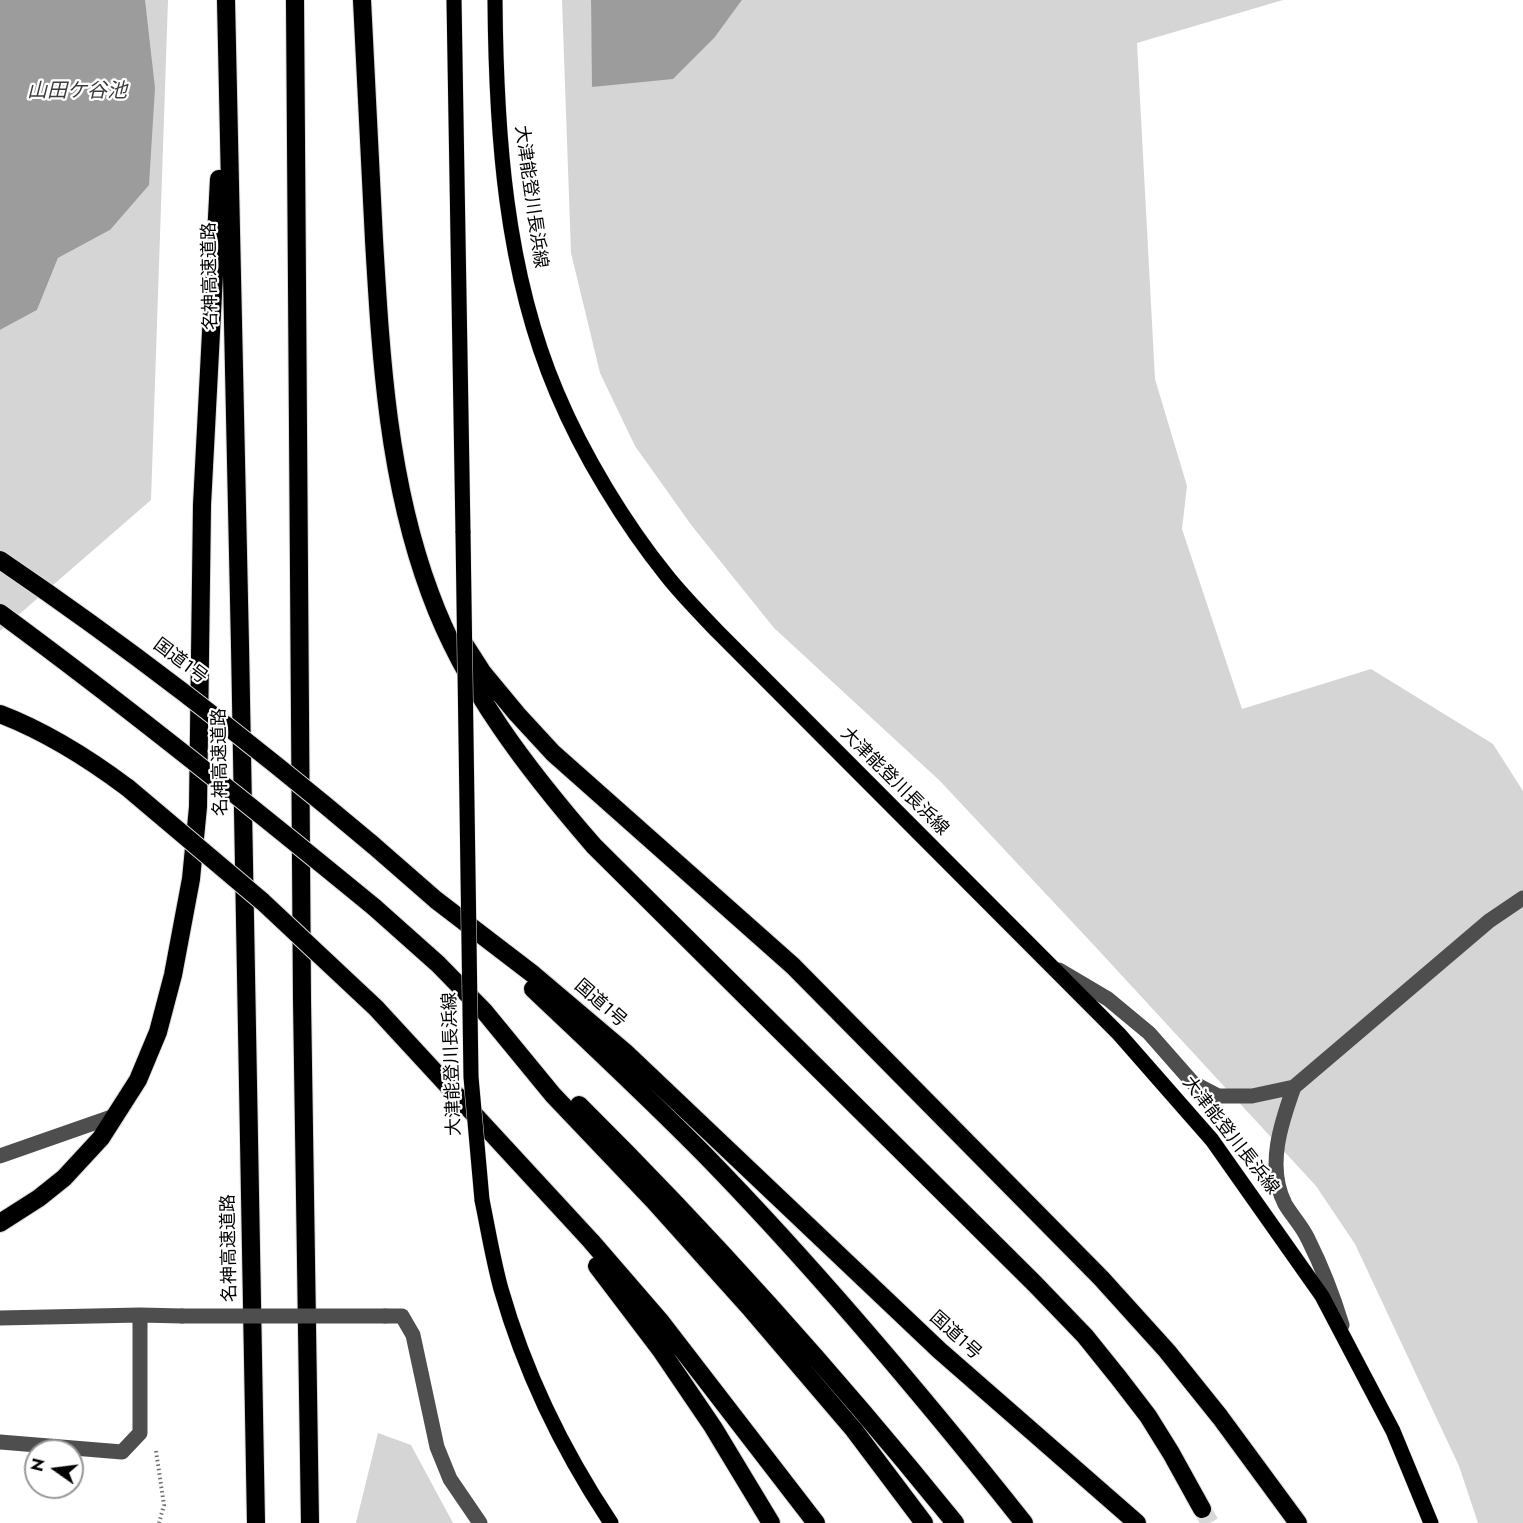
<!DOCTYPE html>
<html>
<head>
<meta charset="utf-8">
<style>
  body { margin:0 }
  #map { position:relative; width:1523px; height:1523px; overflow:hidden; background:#fff; font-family:Jost,sans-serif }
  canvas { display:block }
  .north { position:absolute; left:24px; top:1439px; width:60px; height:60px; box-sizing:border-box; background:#fff; border:2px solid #999; border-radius:50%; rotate:284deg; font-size:16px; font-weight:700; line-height:24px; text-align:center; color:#000 }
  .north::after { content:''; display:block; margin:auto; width:21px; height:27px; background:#000; clip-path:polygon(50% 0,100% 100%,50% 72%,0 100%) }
</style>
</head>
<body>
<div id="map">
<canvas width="1523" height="1523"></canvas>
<div class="north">N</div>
</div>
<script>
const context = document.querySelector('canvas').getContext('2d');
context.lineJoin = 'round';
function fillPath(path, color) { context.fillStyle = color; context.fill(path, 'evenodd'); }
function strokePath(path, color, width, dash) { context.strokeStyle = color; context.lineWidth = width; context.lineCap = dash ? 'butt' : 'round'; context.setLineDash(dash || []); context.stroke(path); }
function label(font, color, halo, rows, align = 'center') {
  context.font = font + ' Jost,"Noto Sans JP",sans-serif'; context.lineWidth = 4.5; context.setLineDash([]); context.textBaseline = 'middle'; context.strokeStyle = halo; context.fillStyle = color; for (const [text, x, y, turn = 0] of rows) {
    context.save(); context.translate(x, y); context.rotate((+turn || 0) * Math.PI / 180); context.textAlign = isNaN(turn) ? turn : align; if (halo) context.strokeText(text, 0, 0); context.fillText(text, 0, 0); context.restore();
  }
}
fillPath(new Path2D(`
  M 145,0 L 168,0 L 151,500 L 0,631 L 0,330 L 37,310 L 58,258 L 110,230 Z
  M 562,0 L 591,0 L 593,87 L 715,37 L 742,0 L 1283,0 L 1137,43 L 1155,379 L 1187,486 L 1182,529 L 1242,709 L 1371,669 L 1493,744 L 1523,791 L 1523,1523 L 1478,1523 L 1459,1466 L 1355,1244 L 1316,1186 L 1090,941 L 940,781 L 774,628 L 692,526 L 635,446 L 600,373 L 571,253 Z
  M 378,1433 L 411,1445 L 453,1523 L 356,1523 Z`), '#d5d5d5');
fillPath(new Path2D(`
  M 0,0 L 145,0 L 155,88 L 149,185 L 110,230 L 58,258 L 37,310 L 0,330 Z
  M 591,0 L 742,0 L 715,37 L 673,79 L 592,87 Z`), '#9c9c9c');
strokePath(new Path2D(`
  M 1202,1509 L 1210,1523`), '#d9d9d9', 18, [18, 9]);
const major = new Path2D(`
  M 454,0 L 463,533
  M 495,0 C 496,132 505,271 557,393 C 583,455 625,524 667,576 C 682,595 700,613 716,630 L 1119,1034 L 1212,1140 L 1322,1296 L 1393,1431 L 1431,1523
  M 482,1200 C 488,1229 493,1260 501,1289 C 525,1373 563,1451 611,1523`);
const highway = new Path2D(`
  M 226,0 L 240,645 L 256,1523
  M 295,0 L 302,999 L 310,1523
  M 362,0 C 366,80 370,160 374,240 C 381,359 388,480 430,593 C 465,689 528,770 594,846 L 1035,1284 L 1085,1336 L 1118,1377 L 1148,1416 L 1171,1453 L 1202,1509
  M 465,645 L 483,673 L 517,714 L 553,753 L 793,966 L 1101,1278 L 1167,1351 L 1220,1417 L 1298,1523
  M 0,714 C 47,732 88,758 128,788
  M 373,845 L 436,900 L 534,975 L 625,1052 L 939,1350 L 1137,1523
  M 374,907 L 438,964 L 484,1011 L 553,1095 L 653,1200 L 749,1307 L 854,1430 L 924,1523
  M 533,989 C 591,1044 650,1099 706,1156 C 819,1272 923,1396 1024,1523
  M 376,1008 L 591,1241 L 661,1322 L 816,1523
  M 579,1105 C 712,1237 837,1377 955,1523
  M 0,1223 L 39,1198 L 64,1178 L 101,1138 L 138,1080 L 158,1032 L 173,975 L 191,879 L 198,807 L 202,505 L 219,179
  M 597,1266 L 660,1349 L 713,1427 L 771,1523`);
strokePath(major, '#dbdbdb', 16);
strokePath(highway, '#dbdbdb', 20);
strokePath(new Path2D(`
  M 156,1451 L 164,1505 L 159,1523`), '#707070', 4, [1.5, 3]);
strokePath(new Path2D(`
  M 1059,970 L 1108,999 L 1149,1033 L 1193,1083 L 1218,1096 L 1252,1096 L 1294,1087 L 1489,921 L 1523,898
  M 1294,1087 C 1281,1123 1266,1167 1285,1204 C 1292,1216 1302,1226 1308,1239 C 1322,1267 1333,1295 1342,1325
  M 0,1156 L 117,1115
  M 140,1315 L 182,1316
  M 385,1316 L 402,1316 L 413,1335 L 437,1447 L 450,1479 L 480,1523
  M 0,1318 L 140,1315 L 140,1433 L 122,1452 L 0,1442`), '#4e4e4e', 15);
strokePath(major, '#000', 15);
strokePath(highway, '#000', 18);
const majorBridge = new Path2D(`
  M 463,533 L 471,1077 L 482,1200`);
const highwayBridge = new Path2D(`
  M 0,560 C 130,648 253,744 373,845
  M 0,613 C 128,707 251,806 374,907
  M 128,788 L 263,902 L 376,1008`);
strokePath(majorBridge, '#dbdbdb', 16, []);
strokePath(highwayBridge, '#dbdbdb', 20, []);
strokePath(new Path2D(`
  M 182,1316 L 385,1316`), '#4e4e4e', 15);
strokePath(majorBridge, '#000', 15);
strokePath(highwayBridge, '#000', 18);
label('18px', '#000', '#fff', [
  ["大津能登川長浜線",530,197,82],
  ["名神高速道路",211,276,-91],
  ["国道1号",180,662,37],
  ["名神高速道路",221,762,-91],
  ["大津能登川長浜線",894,782,45],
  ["国道1号",600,1004,41],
  ["大津能登川長浜線",453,1064,-92],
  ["大津能登川長浜線",1230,1136,52],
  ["名神高速道路",230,1248,-91],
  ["国道1号",955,1336,42]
]);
label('italic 20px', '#3d3d3d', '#fff', [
  ["山田ケ谷池",77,92]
]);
</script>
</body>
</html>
